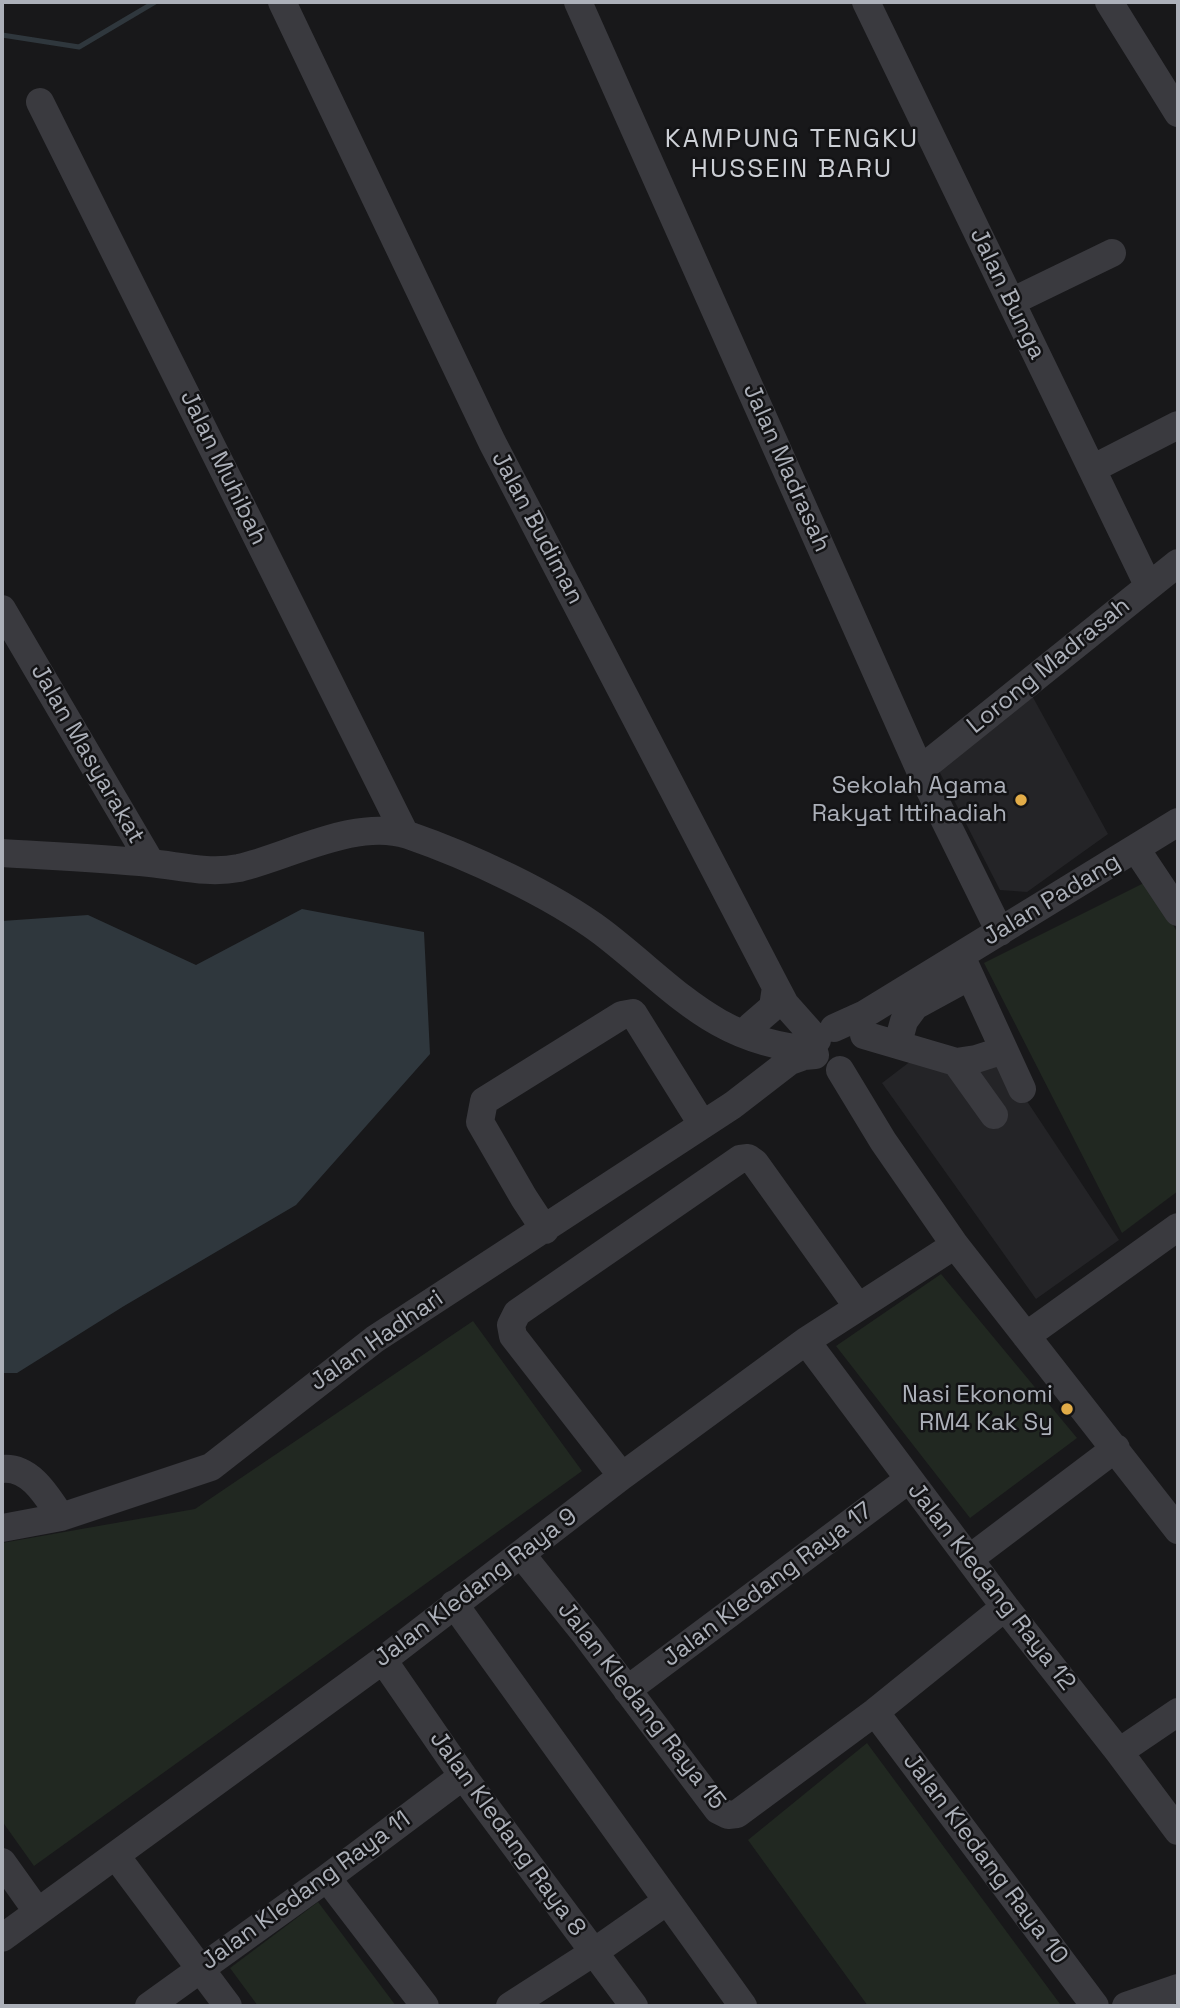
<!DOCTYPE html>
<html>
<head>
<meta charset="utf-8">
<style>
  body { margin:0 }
  #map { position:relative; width:1180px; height:2008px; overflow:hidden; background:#18181a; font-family:"Space Grotesk",sans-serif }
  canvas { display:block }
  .frame { position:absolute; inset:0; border:4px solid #acb0b9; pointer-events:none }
</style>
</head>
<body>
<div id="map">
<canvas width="1180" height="2008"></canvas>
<div class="frame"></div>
</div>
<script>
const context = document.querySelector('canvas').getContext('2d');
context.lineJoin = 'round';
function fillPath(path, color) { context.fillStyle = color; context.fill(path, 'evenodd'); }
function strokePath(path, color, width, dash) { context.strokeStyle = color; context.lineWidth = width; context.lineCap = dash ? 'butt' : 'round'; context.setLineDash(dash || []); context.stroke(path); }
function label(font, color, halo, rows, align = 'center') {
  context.font = font + ' "Space Grotesk",sans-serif'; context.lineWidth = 5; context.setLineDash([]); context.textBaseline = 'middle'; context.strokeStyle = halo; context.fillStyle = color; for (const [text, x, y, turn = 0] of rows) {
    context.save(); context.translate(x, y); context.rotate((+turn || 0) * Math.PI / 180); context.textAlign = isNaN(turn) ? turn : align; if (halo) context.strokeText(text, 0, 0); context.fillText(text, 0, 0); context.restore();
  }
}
fillPath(new Path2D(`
  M 1030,692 L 1108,834 L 1027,892 L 1000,890 L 936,765 Z
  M 924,1051 L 1005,1068 L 1119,1240 L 1036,1299 L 882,1083 Z`), '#242427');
fillPath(new Path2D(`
  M 1150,880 L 1178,934 L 1178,1191 L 1122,1233 L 984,963 Z
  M 941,1274 L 1077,1438 L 970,1518 L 836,1346 Z
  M 473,1321 L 582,1471 L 34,1866 L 2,1821 L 2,1543 L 195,1509 Z
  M 867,1743 L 1060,2004 L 1053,2006 L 868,2006 L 748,1840 Z
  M 318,1902 L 396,2006 L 258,2006 L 230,1968 Z`), '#212821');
fillPath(new Path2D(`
  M 302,909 L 424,932 L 430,1054 L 296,1205 L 124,1306 L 17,1373 L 2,1373 L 2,921 L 88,915 L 196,965 Z`), '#2f373d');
strokePath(new Path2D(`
  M 2,35 L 79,47 L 155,2`), '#2f373d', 5);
strokePath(new Path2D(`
  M 282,2 L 492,442 L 776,987 L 785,1004 L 817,1040
  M 578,2 L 920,770 L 1000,932
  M 866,2 L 1148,585
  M 1109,2 L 1178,113
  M 40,102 L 405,834
  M 1011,302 L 1112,253
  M 1092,469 L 1178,425
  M 2,609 L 151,863
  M 920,770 L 1178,563
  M 1136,849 L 1178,912
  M 2,853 C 51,856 101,858 150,863 C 180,866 208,874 239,868 C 290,856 356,818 408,835 C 469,856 551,894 602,932 C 675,988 714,1043 814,1050
  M 961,956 L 1022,1089
  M 751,1026 L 773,1007 L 776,987
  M 834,1028 L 865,1014 L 1178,822
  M 864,1035 L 956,1062 L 976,1059 L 1004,1050
  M 898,1043 L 904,1021 L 915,1006 L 970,976
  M 956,1062 L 994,1115
  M 840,1070 L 883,1141 L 955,1245 L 1178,1530
  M 545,1230 L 524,1198 L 480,1122 L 484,1101 L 622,1015 L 633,1013 L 702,1124
  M 1026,1336 L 1178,1227
  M 806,1341 L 1005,1607 L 1119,1752 L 1178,1831
  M 2,1469 C 30,1466 47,1496 61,1517
  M 622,1476 L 513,1336 L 511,1325 L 517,1313 L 740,1159 L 748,1158 L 755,1163 L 858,1307
  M 2,1528 L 61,1517 L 211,1467 L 375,1339 L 733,1105 L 790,1061 L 804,1056 L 815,1055
  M 521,1554 L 586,1635 L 718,1810 L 728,1815 L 737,1814 L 875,1712 L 1005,1607
  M 969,1559 L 1116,1448
  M 454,1604 L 743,2006
  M 383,1660 L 463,1776 L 634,2006
  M 627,1690 L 908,1480
  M 875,1712 L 1095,2006
  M 1119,1752 L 1178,1712
  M 116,1856 L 228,2006
  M 2,1862 L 37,1911
  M 327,1878 L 425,2006
  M 2,1938 L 383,1660 L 622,1476 L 806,1341 L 955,1245
  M 149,2006 L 327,1878 L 463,1776
  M 510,2006 L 594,1952 L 667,1901
  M 1126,2006 L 1178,1988`), '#3a3a3f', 28);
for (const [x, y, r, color] of [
  [1021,800,7,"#e2ac48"],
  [1067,1409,7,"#e2ac48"]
]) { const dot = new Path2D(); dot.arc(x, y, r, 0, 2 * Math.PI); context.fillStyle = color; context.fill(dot); strokePath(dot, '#131315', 2.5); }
label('24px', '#acb0b9', '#131315', [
  ["Jalan Bunga",1007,294,64],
  ["Jalan Muhibah",223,468,64],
  ["Jalan Madrasah",786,468,66],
  ["Jalan Budiman",537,528,62],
  ["Lorong Madrasah",1049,666,-39],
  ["Jalan Masyarakat",87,754,60],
  ["Jalan Padang",1052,900,-31],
  ["Jalan Hadhari",377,1341,-35],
  ["Jalan Kledang Raya 17",768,1585,-37],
  ["Jalan Kledang Raya 12",991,1587,52],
  ["Jalan Kledang Raya 9",476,1588,-37],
  ["Jalan Kledang Raya 15",641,1706,52],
  ["Jalan Kledang Raya 8",507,1834,54],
  ["Jalan Kledang Raya 10",985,1859,53],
  ["Jalan Kledang Raya 11",306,1891,-36]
]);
label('24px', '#acb0b9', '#131315', [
  ["Sekolah Agama",1007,786],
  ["Rakyat Ittihadiah",1007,814],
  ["Nasi Ekonomi",1053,1395],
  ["RM4 Kak Sy",1053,1423]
], 'right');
context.letterSpacing = '2px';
label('26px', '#cccfd5', '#131315', [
  ["KAMPUNG TENGKU",792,140],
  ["HUSSEIN BARU",792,170]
]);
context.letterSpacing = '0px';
</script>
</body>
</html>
